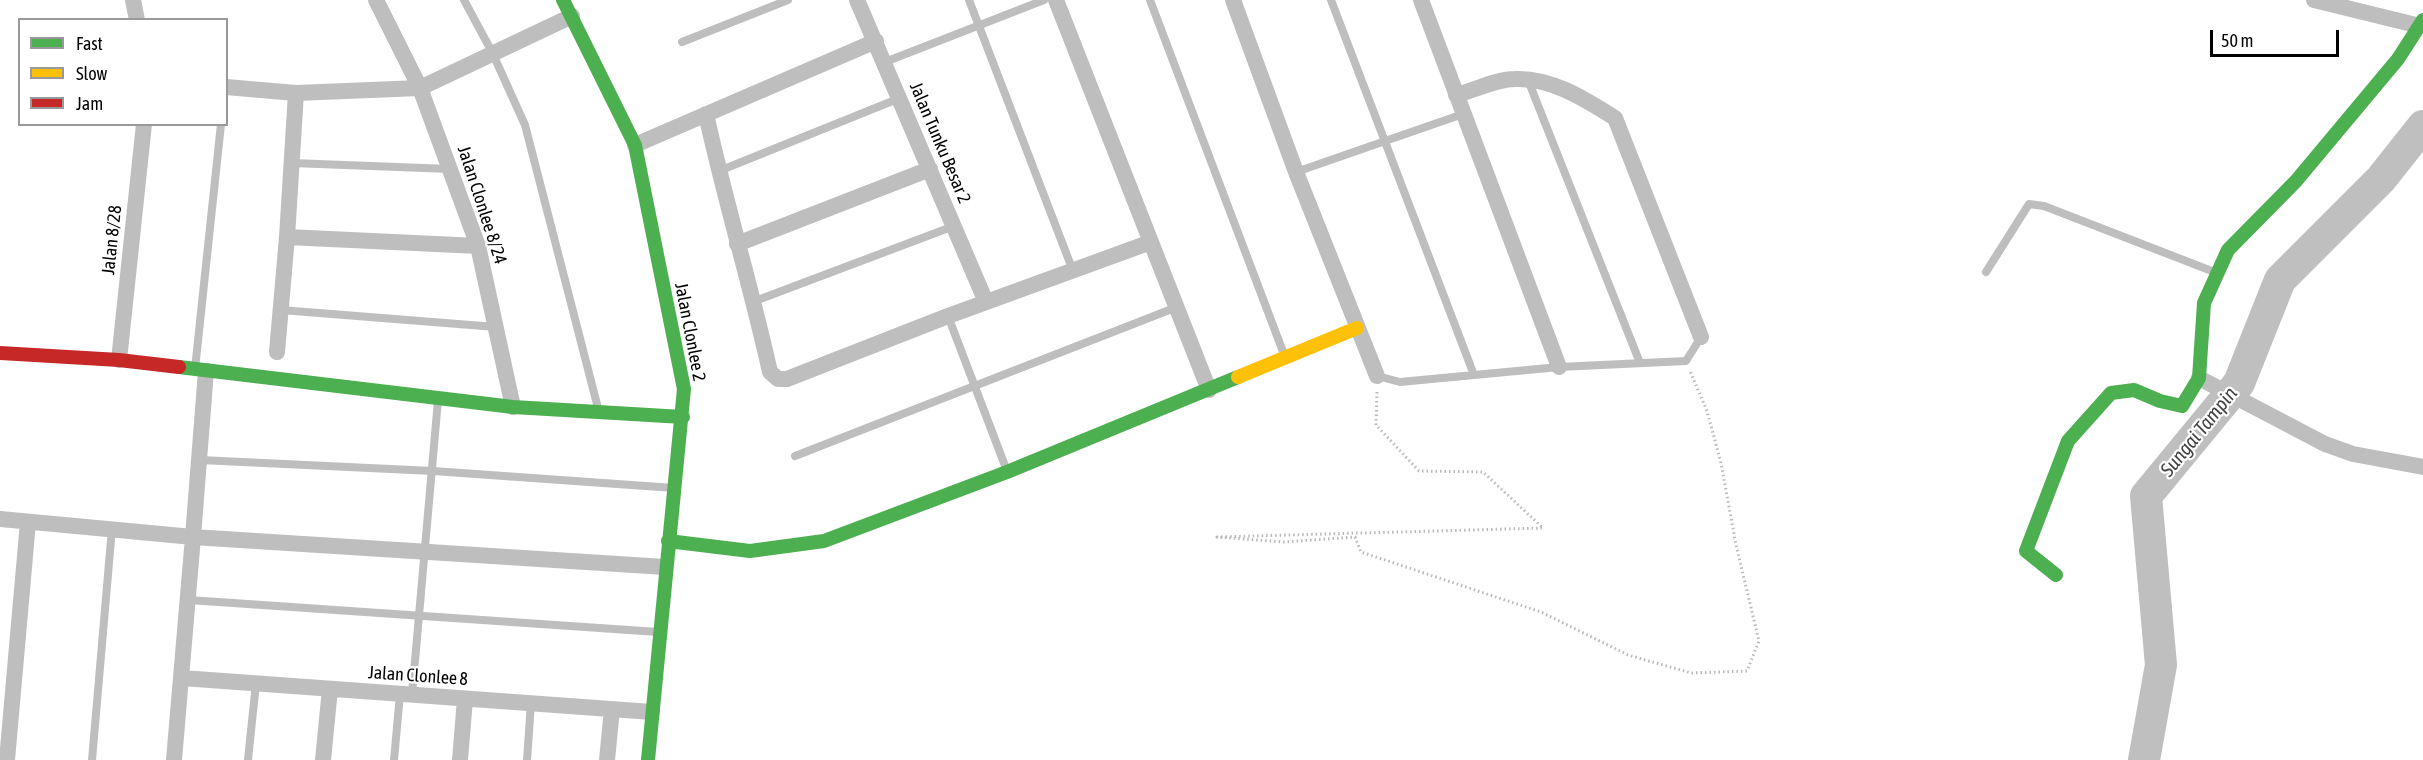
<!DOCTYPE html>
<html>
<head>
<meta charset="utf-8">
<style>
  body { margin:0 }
  #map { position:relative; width:2423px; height:760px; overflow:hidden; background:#fff; font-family:"Asap Condensed",sans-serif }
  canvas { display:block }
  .legend { position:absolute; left:18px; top:18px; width:210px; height:108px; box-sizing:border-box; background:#fff; border:2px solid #999; margin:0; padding:8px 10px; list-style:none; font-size:18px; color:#000 }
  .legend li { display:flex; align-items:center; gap:12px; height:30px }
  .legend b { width:30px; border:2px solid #999 }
  .scale { position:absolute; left:2210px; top:30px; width:129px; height:27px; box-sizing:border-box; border:3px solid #000; border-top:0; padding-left:8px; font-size:18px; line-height:21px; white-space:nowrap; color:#000; -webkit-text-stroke:4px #fff; paint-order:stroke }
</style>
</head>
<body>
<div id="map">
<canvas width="2423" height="760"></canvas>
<ul class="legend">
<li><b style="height:8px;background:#4caf50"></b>Fast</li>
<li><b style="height:8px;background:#ffc107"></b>Slow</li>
<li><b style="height:8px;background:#c62828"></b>Jam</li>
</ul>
<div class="scale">50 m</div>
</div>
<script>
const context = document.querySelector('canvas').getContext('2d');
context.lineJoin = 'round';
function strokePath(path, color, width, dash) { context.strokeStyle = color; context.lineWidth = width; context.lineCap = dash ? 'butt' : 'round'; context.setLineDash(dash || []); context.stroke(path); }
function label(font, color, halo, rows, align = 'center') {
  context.font = font + ' "Asap Condensed",sans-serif'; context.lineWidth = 4.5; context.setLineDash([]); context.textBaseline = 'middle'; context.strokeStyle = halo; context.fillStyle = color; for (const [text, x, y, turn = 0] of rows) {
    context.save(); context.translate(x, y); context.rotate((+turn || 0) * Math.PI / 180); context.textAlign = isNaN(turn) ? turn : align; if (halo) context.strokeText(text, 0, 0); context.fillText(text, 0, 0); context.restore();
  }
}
strokePath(new Path2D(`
  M 2144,760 L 2161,665 L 2146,496 L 2239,383 L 2280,280 L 2381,179 L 2423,126`), '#bfbfbf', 32);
strokePath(new Path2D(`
  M 1377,392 L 1376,425 L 1419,471 L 1483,472 L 1543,528 L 1217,537 L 1284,542 L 1355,537 L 1361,552 L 1541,612 L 1628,655 L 1691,673 L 1747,671 L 1759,641 L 1736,545 L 1721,463 L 1707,411 L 1690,371`), '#b9b9b9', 3, [1.5, 3]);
strokePath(new Path2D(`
  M 464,0 L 492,52 L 525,125 L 599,412
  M 969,0 L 1073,271
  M 1150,0 L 1285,357
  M 1331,0 L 1474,375
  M 682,42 L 788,0
  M 885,62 L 1044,0
  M 1528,80 L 1640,363
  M 292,163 L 450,169
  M 719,171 L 900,98
  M 1296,172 L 1463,114
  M 1986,272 L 2029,204 L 2044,206 L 2217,273
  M 755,301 L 954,226
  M 281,310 L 496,327
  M 948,316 L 1007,471
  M 195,369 L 221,124
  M 1377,376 L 1400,382 L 1559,367 L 1686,361 L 1701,337
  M 795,456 L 1177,307
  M 200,460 L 433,471 L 674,488
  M 189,600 L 658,632
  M 412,695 L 438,400
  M 92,760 L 112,528
  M 248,760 L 256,683
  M 394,760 L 400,694
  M 527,760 L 531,703`), '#bebebe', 8);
strokePath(new Path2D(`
  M 133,0 L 137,20
  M 857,0 L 986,302
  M 1056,0 L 1209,390
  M 1233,0 L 1296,172 L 1377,376
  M 1421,0 L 1559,367
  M 2314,0 L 2420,26
  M 226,87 L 296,93 L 420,88 L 376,0
  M 296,93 L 287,237 L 478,246
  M 1456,95 C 1475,90 1497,79 1515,79 C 1551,77 1586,100 1615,118 L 1701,337
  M 706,114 C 725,201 751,286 770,372 L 778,379 L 787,379 L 948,316 L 1151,242
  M 635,145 L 876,41
  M 737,244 L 930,169
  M 277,352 L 287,237
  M 119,360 L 144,124
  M 206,371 L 193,537 L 665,567
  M 2199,378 L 2325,444 L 2353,454 L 2423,467
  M 513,407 L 478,246 L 420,88 L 572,16
  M 0,519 L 193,537 L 174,760
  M 182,678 L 652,712
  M 7,760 L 28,522
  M 323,760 L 330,689
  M 460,760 L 465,699
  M 607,760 L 612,709`), '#bebebe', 16);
strokePath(new Path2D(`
  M 563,0 L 635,145 L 684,389 L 648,760
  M 179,367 L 513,407 L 683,417
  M 668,541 L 750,551 L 824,541 L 1007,472 L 1238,377
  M 2056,575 L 2026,551 L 2068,441 L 2111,393 L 2134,390 L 2160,401 L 2182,406 L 2199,378 L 2204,303 L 2228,250 L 2296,181 L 2398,59 L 2423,20`), '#4caf50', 14);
strokePath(new Path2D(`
  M 1238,377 L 1357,328`), '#ffc107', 14);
strokePath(new Path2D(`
  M 0,353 L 119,360 L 179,367`), '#c62828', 14);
label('18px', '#000', '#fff', [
  ["Jalan Tunku Besar 2",940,143,67],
  ["Jalan Clonlee 8/24",482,205,72],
  ["Jalan 8/28",112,240,-84],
  ["Jalan Clonlee 2",690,332,79],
  ["Jalan Clonlee 8",418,676,4]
]);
label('italic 20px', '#444', '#fff', [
  ["Sungai Tampin",2199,432,-51]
]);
</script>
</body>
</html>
